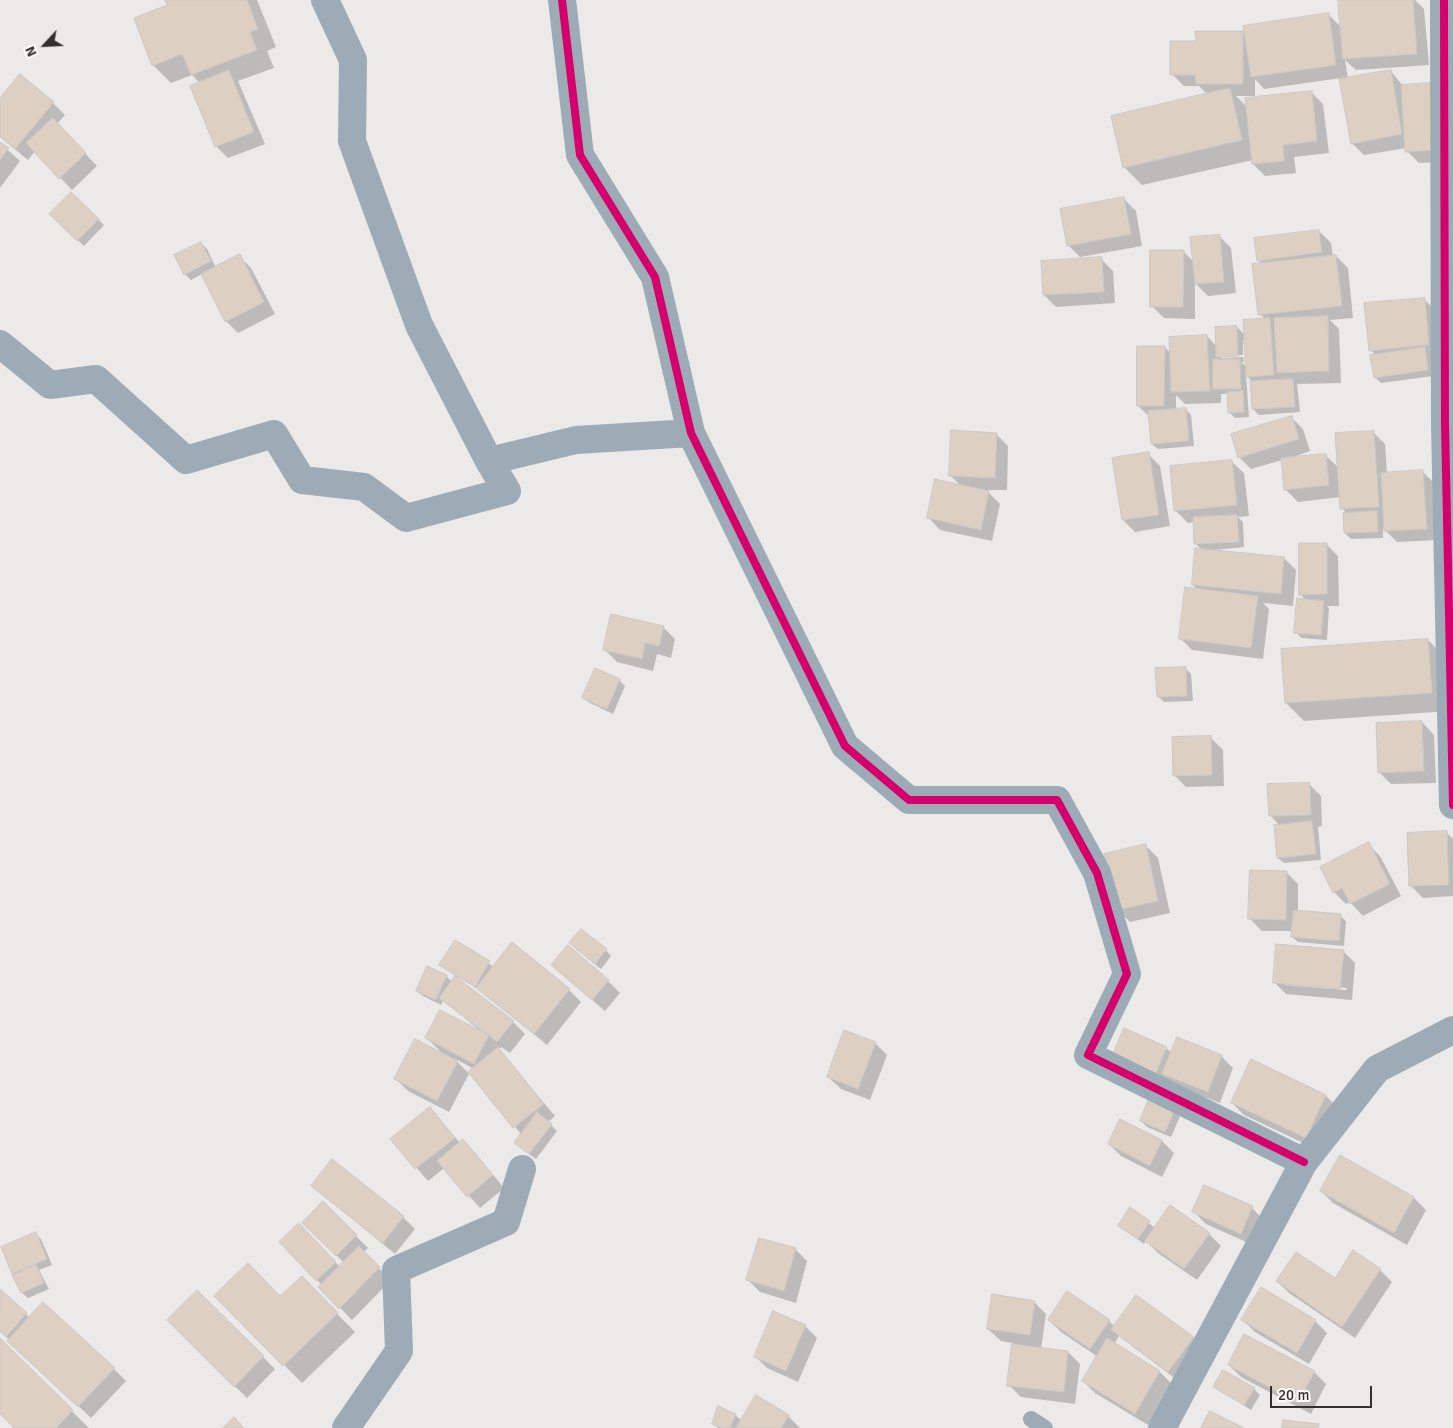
<!DOCTYPE html>
<html>
<head>
<meta charset="utf-8">
<style>
  body { margin:0 }
  #map { position:relative; width:1453px; height:1428px; overflow:hidden; background:#eceae8; font-family:Signika,sans-serif }
  canvas { display:block }
  .north { position:absolute; left:20px; top:20px; width:50px; height:50px; -webkit-text-stroke:4px #fff; paint-order:stroke; rotate:245deg; font-size:14px; font-weight:700; line-height:20px; text-align:center; color:#333130 }
  .north::after { content:''; display:block; margin:auto; width:18px; height:22px; background:#333130; clip-path:polygon(50% 0,100% 100%,50% 72%,0 100%) }
  .scale { position:absolute; left:1270px; top:1386px; width:102px; height:22px; box-sizing:border-box; border:2px solid #333130; border-top:0; padding-left:6px; font-size:15px; line-height:18px; white-space:nowrap; color:#333130; -webkit-text-stroke:4px #fff; paint-order:stroke }
</style>
</head>
<body>
<div id="map">
<canvas width="1453" height="1428"></canvas>
<div class="north">N</div>
<div class="scale">20 m</div>
</div>
<script>
const context = document.querySelector('canvas').getContext('2d');
context.lineJoin = 'round';
function fillPath(path, color) { context.fillStyle = color; context.fill(path, 'evenodd'); }
function strokePath(path, color, width, dash) { context.strokeStyle = color; context.lineWidth = width; context.lineCap = dash ? 'butt' : 'round'; context.setLineDash(dash || []); context.stroke(path); }
fillPath(new Path2D(`
  M 166,0 L 257,0 L 276,47 L 267,51 L 274,68 L 238,81 L 265,144 L 228,158 L 216,146 L 200,83 L 192,75 L 171,83 L 153,65 L 168,6 Z
  M 1339,0 L 1415,0 L 1424,9 L 1429,65 L 1356,70 L 1345,60 L 1348,79 L 1391,71 L 1403,86 L 1430,84 L 1442,96 L 1446,162 L 1419,163 L 1407,151 L 1406,148 L 1364,155 L 1352,143 L 1341,78 L 1264,89 L 1255,79 L 1255,96 L 1236,96 L 1247,107 L 1311,92 L 1323,104 L 1329,153 L 1294,157 L 1296,173 L 1265,176 L 1253,164 L 1253,160 L 1142,185 L 1124,167 L 1208,95 L 1199,86 L 1184,86 L 1172,74 L 1197,42 L 1242,32 L 1246,35 L 1329,15 L 1342,28 Z
  M 0,100 L 53,103 L 65,115 L 57,124 L 97,166 L 72,190 L 35,151 L 28,160 L 0,137 Z
  M 0,143 L 20,161 L 0,188 Z
  M 71,193 L 104,225 L 84,246 L 51,214 Z
  M 1124,199 L 1136,211 L 1142,246 L 1080,257 L 1068,245 Z
  M 1319,231 L 1331,243 L 1333,256 L 1336,256 L 1348,268 L 1353,318 L 1330,320 L 1339,329 L 1341,383 L 1297,384 L 1300,412 L 1259,415 L 1253,409 L 1253,382 L 1246,375 L 1249,417 L 1235,418 L 1229,412 L 1228,394 L 1221,394 L 1221,403 L 1185,404 L 1176,395 L 1176,410 L 1185,409 L 1191,415 L 1194,446 L 1158,449 L 1152,444 L 1150,417 L 1138,406 L 1165,347 L 1171,354 L 1207,336 L 1217,347 L 1237,327 L 1245,335 L 1266,320 L 1260,314 L 1262,264 L 1258,260 ZM 1245,340 L 1247,367 L 1241,362 L 1244,362 L 1243,357 L 1221,358 L 1221,356 L 1243,355 L 1243,341 Z
  M 1219,236 L 1231,248 L 1236,293 L 1208,296 L 1195,283 L 1195,319 L 1164,318 L 1152,306 L 1183,251 L 1194,262 Z
  M 201,243 L 207,249 L 216,268 L 239,256 L 251,268 L 275,314 L 238,333 L 226,321 L 202,274 L 191,280 L 185,274 Z
  M 1101,259 L 1113,271 L 1115,303 L 1056,307 L 1044,295 Z
  M 1424,299 L 1436,311 L 1441,356 L 1431,357 L 1433,376 L 1381,383 L 1375,377 L 1376,356 L 1371,350 Z
  M 1291,417 L 1303,429 L 1310,451 L 1291,458 L 1325,455 L 1339,468 L 1373,432 L 1385,444 L 1387,474 L 1423,472 L 1435,484 L 1438,540 L 1397,542 L 1383,528 L 1383,538 L 1351,539 L 1345,533 L 1347,514 L 1342,508 L 1341,497 L 1298,502 L 1286,490 L 1282,460 L 1251,469 L 1239,457 Z
  M 996,434 L 1008,446 L 1007,490 L 978,490 L 988,492 L 1000,504 L 992,541 L 940,530 L 928,517 L 961,486 L 951,476 Z
  M 1148,454 L 1160,466 L 1170,526 L 1135,532 L 1123,520 Z
  M 1231,461 L 1244,473 L 1249,516 L 1238,517 L 1243,522 L 1244,547 L 1205,551 L 1284,558 L 1296,570 L 1293,606 L 1263,603 L 1269,609 L 1263,659 L 1192,650 L 1180,638 L 1198,590 L 1193,585 L 1202,550 L 1195,543 L 1194,522 L 1188,523 L 1176,511 Z
  M 1326,544 L 1338,556 L 1339,606 L 1327,606 L 1329,608 L 1327,640 L 1301,638 L 1296,632 L 1307,601 L 1300,594 Z
  M 663,627 L 675,639 L 671,658 L 657,654 L 653,671 L 617,662 L 605,650 Z
  M 1428,640 L 1446,658 L 1450,711 L 1304,721 L 1286,703 Z
  M 1185,668 L 1191,674 L 1193,701 L 1164,702 L 1158,696 Z
  M 619,680 L 625,686 L 613,714 L 590,703 L 584,698 Z
  M 1422,722 L 1434,735 L 1436,783 L 1391,784 L 1379,772 Z
  M 1211,738 L 1223,750 L 1224,786 L 1186,787 L 1174,775 Z
  M 1309,784 L 1321,796 L 1322,826 L 1318,827 L 1321,860 L 1284,863 L 1278,858 L 1280,826 L 1270,815 Z
  M 1447,833 L 1453,839 L 1453,896 L 1423,898 L 1410,885 Z
  M 1368,844 L 1380,856 L 1401,896 L 1363,916 L 1350,902 L 1346,904 L 1334,892 Z
  M 1146,846 L 1158,858 L 1170,913 L 1130,922 L 1118,910 Z
  M 1286,872 L 1298,884 L 1298,912 L 1340,916 L 1346,921 L 1344,946 L 1298,942 L 1292,937 L 1293,931 L 1262,931 L 1249,918 Z
  M 455,942 L 494,967 L 569,990 L 581,1002 L 547,1045 L 482,991 L 458,977 L 457,979 L 513,1022 L 525,1034 L 510,1053 L 501,1047 L 499,1050 L 555,1116 L 548,1122 L 557,1131 L 536,1159 L 521,1148 L 521,1134 L 470,1072 L 449,1112 L 408,1091 L 396,1079 L 442,1053 L 427,1038 L 478,1029 L 443,1000 L 441,1005 L 423,996 L 417,991 L 446,976 L 452,982 L 456,976 L 441,965 ZM 454,1058 L 474,1069 L 468,1073 Z
  M 576,949 L 606,950 L 611,956 L 601,969 Z
  M 1343,951 L 1355,963 L 1352,1000 L 1286,994 L 1274,982 ZM 1285,982 L 1347,988 L 1346,990 L 1285,985 Z
  M 565,976 L 608,981 L 620,993 L 605,1011 Z
  M 875,1043 L 887,1055 L 870,1100 L 841,1089 L 828,1077 Z
  M 1166,1048 L 1172,1053 L 1221,1056 L 1233,1068 L 1220,1103 L 1176,1086 L 1170,1080 L 1168,1084 L 1126,1066 Z
  M 1252,1061 L 1326,1096 L 1338,1108 L 1318,1150 L 1244,1115 L 1232,1103 Z
  M 1151,1098 L 1181,1114 L 1171,1137 L 1147,1127 L 1141,1121 Z
  M 430,1108 L 460,1143 L 475,1153 L 504,1188 L 480,1208 L 444,1168 L 428,1181 L 392,1139 Z
  M 1121,1121 L 1162,1141 L 1174,1153 L 1162,1177 L 1121,1156 L 1109,1144 Z
  M 1341,1157 L 1414,1198 L 1426,1210 L 1407,1245 L 1333,1203 L 1321,1191 Z
  M 313,1186 L 403,1217 L 415,1229 L 395,1254 Z
  M 323,1203 L 368,1248 L 363,1253 L 391,1280 L 352,1320 L 320,1287 L 322,1285 L 280,1242 L 311,1237 L 340,1267 L 344,1263 L 304,1223 Z
  M 1252,1208 L 1264,1220 L 1253,1245 L 1206,1224 L 1194,1212 Z
  M 1130,1209 L 1155,1228 L 1209,1234 L 1221,1246 L 1197,1280 L 1158,1253 L 1146,1241 L 1144,1244 L 1119,1225 Z
  M 35,1234 L 41,1239 L 52,1265 L 39,1270 L 49,1289 L 28,1298 L 22,1293 L 13,1273 Z
  M 795,1249 L 807,1261 L 796,1303 L 760,1292 L 748,1280 Z
  M 1380,1270 L 1392,1282 L 1355,1338 L 1289,1293 L 1277,1281 L 1335,1280 Z
  M 302,1278 L 355,1332 L 302,1383 L 216,1296 L 281,1298 Z
  M 0,1291 L 30,1318 L 114,1369 L 126,1381 L 91,1418 L 0,1331 Z
  M 197,1291 L 275,1369 L 247,1398 L 169,1320 Z
  M 1034,1302 L 1046,1314 L 1041,1349 L 1068,1352 L 1080,1364 L 1075,1404 L 1021,1397 L 1009,1385 L 1013,1343 L 1001,1341 L 988,1329 Z
  M 1049,1320 L 1109,1321 L 1115,1327 L 1193,1338 L 1205,1349 L 1181,1383 L 1119,1336 L 1114,1344 L 1160,1372 L 1172,1384 L 1148,1425 L 1095,1393 L 1083,1381 L 1098,1357 L 1061,1332 Z
  M 1243,1320 L 1315,1321 L 1327,1333 L 1309,1364 L 1255,1332 Z
  M 805,1326 L 817,1338 L 798,1382 L 767,1368 L 755,1356 Z
  M 0,1340 L 89,1428 L 15,1428 L 0,1413 Z
  M 1229,1365 L 1314,1372 L 1326,1384 L 1311,1414 L 1241,1377 Z
  M 1215,1387 L 1254,1389 L 1260,1395 L 1251,1410 Z
  M 735,1415 L 742,1421 L 788,1416 L 800,1428 L 718,1428 L 713,1423 Z`), '#0003');
const building = new Path2D(`
  M 165,0 L 247,0 L 258,29 L 250,32 L 257,50 L 191,75 L 182,54 L 152,66 L 134,18 L 167,5 Z
  M 1338,0 L 1413,0 L 1417,54 L 1343,59 Z
  M 1329,13 L 1336,65 L 1251,77 L 1243,26 Z
  M 1195,31 L 1243,31 L 1243,84 L 1196,84 L 1195,75 L 1170,75 L 1170,41 L 1196,41 Z
  M 229,70 L 254,132 L 215,147 L 190,86 Z
  M 1391,70 L 1402,134 L 1351,144 L 1339,79 Z
  M 20,74 L 54,102 L 15,149 L 0,136 L 0,98 Z
  M 1430,83 L 1435,150 L 1405,152 L 1401,85 Z
  M 1230,88 L 1242,140 L 1123,168 L 1111,116 Z
  M 1312,91 L 1317,141 L 1283,145 L 1284,161 L 1252,164 L 1245,98 Z
  M 53,118 L 86,153 L 59,179 L 26,143 Z
  M 0,142 L 9,148 L 0,160 Z
  M 71,192 L 99,219 L 77,241 L 49,214 Z
  M 1124,197 L 1131,234 L 1067,246 L 1060,209 Z
  M 1319,230 L 1322,252 L 1257,261 L 1254,238 Z
  M 1220,235 L 1224,282 L 1195,284 L 1190,237 Z
  M 201,242 L 211,261 L 184,275 L 174,255 Z
  M 1150,250 L 1184,250 L 1183,307 L 1150,307 Z
  M 240,254 L 264,302 L 225,322 L 201,274 Z
  M 1336,255 L 1342,306 L 1258,315 L 1252,264 Z
  M 1102,257 L 1104,292 L 1043,295 L 1041,261 Z
  M 1425,298 L 1429,345 L 1369,351 L 1364,303 Z
  M 1328,316 L 1329,371 L 1277,373 L 1274,318 Z
  M 1270,318 L 1274,375 L 1246,377 L 1243,320 Z
  M 1237,326 L 1238,356 L 1216,357 L 1215,327 Z
  M 1207,335 L 1210,391 L 1171,392 L 1169,337 Z
  M 1137,346 L 1165,346 L 1164,406 L 1137,406 Z
  M 1425,347 L 1428,370 L 1374,378 L 1370,355 Z
  M 1213,359 L 1240,359 L 1241,389 L 1213,389 Z
  M 1293,379 L 1295,407 L 1252,409 L 1250,381 Z
  M 1243,391 L 1244,412 L 1228,413 L 1227,392 Z
  M 1186,408 L 1189,441 L 1151,444 L 1148,411 Z
  M 1292,416 L 1299,439 L 1238,458 L 1231,434 Z
  M 951,430 L 997,433 L 995,478 L 949,476 Z
  M 1374,431 L 1379,507 L 1340,509 L 1335,433 Z
  M 1149,452 L 1159,515 L 1122,520 L 1112,458 Z
  M 1326,454 L 1329,485 L 1284,490 L 1281,458 Z
  M 1232,460 L 1237,505 L 1174,511 L 1170,466 Z
  M 1423,470 L 1427,529 L 1384,531 L 1381,473 Z
  M 935,479 L 989,491 L 981,530 L 927,518 Z
  M 1377,511 L 1378,532 L 1344,533 L 1343,513 Z
  M 1237,515 L 1239,542 L 1194,544 L 1193,517 Z
  M 1299,543 L 1327,543 L 1327,594 L 1299,595 Z
  M 1195,548 L 1284,557 L 1281,594 L 1192,585 Z
  M 1185,587 L 1258,596 L 1251,648 L 1179,639 Z
  M 1297,598 L 1324,601 L 1321,635 L 1294,633 Z
  M 611,614 L 664,626 L 659,646 L 645,643 L 642,659 L 603,650 Z
  M 1428,639 L 1432,693 L 1285,703 L 1281,649 Z
  M 1186,667 L 1187,696 L 1157,697 L 1155,668 Z
  M 595,668 L 620,679 L 607,709 L 582,698 Z
  M 1422,721 L 1424,771 L 1378,773 L 1376,723 Z
  M 1211,736 L 1212,775 L 1173,776 L 1172,737 Z
  M 1310,783 L 1311,815 L 1269,816 L 1267,784 Z
  M 1312,821 L 1316,854 L 1277,858 L 1274,825 Z
  M 1447,831 L 1449,885 L 1409,886 L 1407,833 Z
  M 1369,842 L 1390,884 L 1350,904 L 1342,888 L 1333,893 L 1320,867 Z
  M 1146,844 L 1158,901 L 1117,910 L 1104,854 Z
  M 1250,870 L 1287,871 L 1286,920 L 1248,919 Z
  M 1294,910 L 1341,914 L 1339,941 L 1291,937 Z
  M 581,929 L 607,949 L 595,964 L 569,943 Z
  M 455,940 L 490,961 L 475,987 L 439,965 Z
  M 512,942 L 570,989 L 534,1034 L 476,988 Z
  M 1276,944 L 1344,950 L 1340,989 L 1273,983 Z
  M 568,945 L 609,980 L 592,1000 L 551,965 Z
  M 427,966 L 447,975 L 436,1000 L 416,991 Z
  M 455,976 L 514,1021 L 497,1042 L 439,998 Z
  M 440,1010 L 489,1035 L 474,1064 L 425,1038 Z
  M 1124,1028 L 1167,1047 L 1156,1073 L 1113,1055 Z
  M 844,1030 L 876,1042 L 858,1089 L 827,1077 Z
  M 1177,1037 L 1222,1055 L 1208,1092 L 1162,1074 Z
  M 415,1039 L 458,1061 L 437,1101 L 394,1079 Z
  M 498,1047 L 544,1104 L 513,1128 L 468,1072 Z
  M 1251,1059 L 1326,1095 L 1306,1138 L 1231,1103 Z
  M 1150,1096 L 1176,1107 L 1165,1132 L 1140,1121 Z
  M 430,1107 L 455,1138 L 415,1169 L 390,1139 Z
  M 537,1112 L 552,1124 L 529,1154 L 514,1143 Z
  M 1120,1119 L 1162,1140 L 1150,1166 L 1108,1144 Z
  M 463,1139 L 493,1175 L 467,1197 L 437,1161 Z
  M 1340,1155 L 1414,1197 L 1394,1233 L 1320,1191 Z
  M 332,1159 L 404,1216 L 383,1243 L 311,1186 Z
  M 1204,1185 L 1253,1206 L 1241,1234 L 1192,1212 Z
  M 323,1201 L 357,1235 L 336,1256 L 302,1223 Z
  M 1170,1205 L 1210,1233 L 1184,1269 L 1145,1241 Z
  M 1130,1207 L 1150,1221 L 1138,1239 L 1118,1226 Z
  M 299,1223 L 336,1262 L 316,1281 L 279,1242 Z
  M 36,1232 L 47,1259 L 12,1274 L 1,1247 Z
  M 759,1238 L 796,1248 L 784,1291 L 746,1280 Z
  M 359,1246 L 380,1267 L 339,1309 L 318,1287 Z
  M 1353,1250 L 1381,1269 L 1342,1327 L 1276,1281 L 1296,1252 L 1335,1278 Z
  M 248,1263 L 280,1296 L 302,1276 L 338,1313 L 283,1366 L 214,1296 Z
  M 36,1265 L 44,1283 L 21,1293 L 12,1275 Z
  M 1261,1287 L 1316,1320 L 1297,1353 L 1241,1320 Z
  M 0,1289 L 27,1313 L 6,1337 L 0,1331 Z
  M 197,1290 L 264,1356 L 234,1387 L 167,1320 Z
  M 1067,1291 L 1110,1320 L 1090,1349 L 1048,1320 Z
  M 992,1294 L 1035,1301 L 1030,1335 L 987,1329 Z
  M 1136,1295 L 1194,1337 L 1168,1372 L 1111,1330 Z
  M 43,1302 L 115,1368 L 78,1407 L 7,1341 Z
  M 773,1311 L 806,1325 L 786,1371 L 754,1357 Z
  M 1244,1334 L 1315,1371 L 1298,1403 L 1228,1365 Z
  M 0,1338 L 73,1410 L 56,1428 L 14,1428 L 0,1414 Z
  M 1107,1338 L 1160,1371 L 1135,1414 L 1082,1381 Z
  M 1012,1344 L 1068,1351 L 1064,1392 L 1007,1386 Z
  M 1223,1370 L 1255,1388 L 1244,1405 L 1213,1387 Z
  M 756,1395 L 789,1415 L 781,1428 L 736,1428 Z
  M 718,1406 L 736,1414 L 730,1428 L 722,1428 L 712,1424 Z
  M 1210,1411 L 1244,1428 L 1201,1428 Z
  M 234,1417 L 244,1428 L 223,1428 Z
  M 1283,1420 L 1319,1424 L 1318,1428 L 1282,1428 Z`);
fillPath(building, '#decfc3');
strokePath(building, '#c9c8c6', 1);
strokePath(new Path2D(`
  M 1031,1419 L 1045,1428`), '#9cabb6', 16);
strokePath(new Path2D(`
  M 325,0 L 353,60 L 352,141 L 419,325 L 489,461 L 576,440 L 691,433
  M 562,0 L 580,155 L 655,277 L 691,433 L 845,746 L 909,800 L 1057,800 L 1097,873 L 1127,974 L 1088,1055 L 1304,1162
  M 1444,0 L 1445,424 L 1453,805
  M 0,344 L 50,385 L 96,379 L 186,460 L 274,434 L 302,480 L 364,487 L 406,518 L 507,491 L 489,461
  M 346,1428 L 399,1351 L 396,1270 L 506,1222 L 522,1169
  M 1162,1428 L 1304,1162 L 1377,1069 L 1453,1030`), '#9cabb6', 28);
strokePath(new Path2D(`
  M 562,0 L 580,155 L 655,277 L 691,433 L 845,746 L 909,800 L 1057,800 L 1097,873 L 1127,974 L 1088,1055 L 1304,1162
  M 1444,0 L 1445,424 L 1453,805`), '#d6006c', 8);
</script>
</body>
</html>
